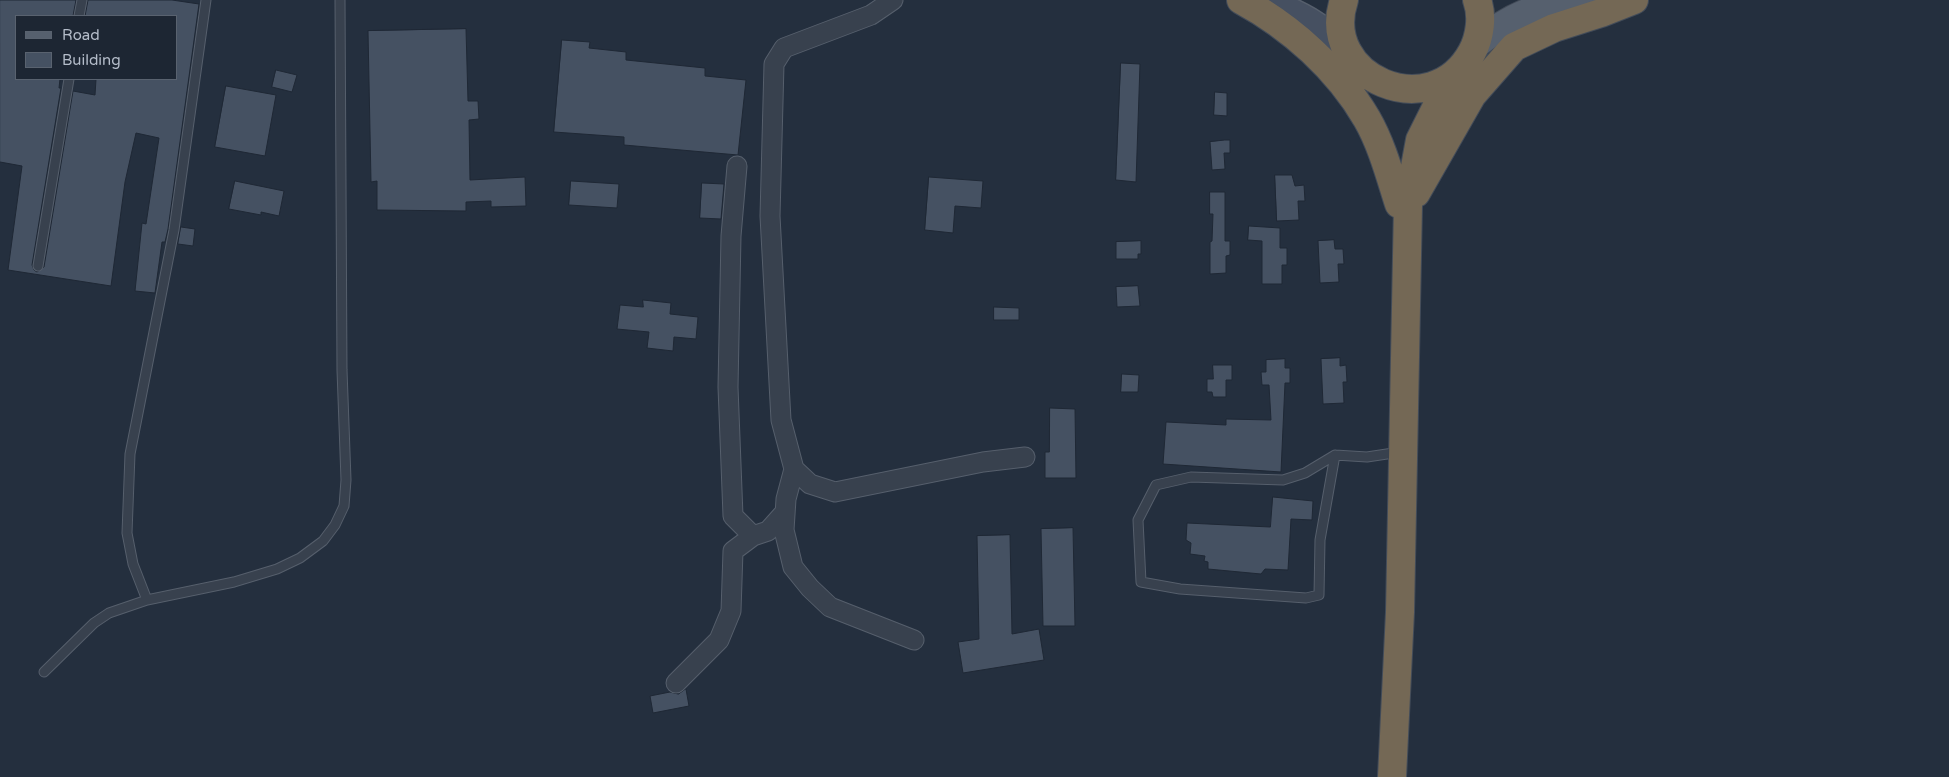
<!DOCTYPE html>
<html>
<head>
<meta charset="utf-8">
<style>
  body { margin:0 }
  #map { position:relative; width:1949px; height:777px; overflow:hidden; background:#242f3e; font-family:"Varela Round",sans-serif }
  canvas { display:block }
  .legend { position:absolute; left:15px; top:15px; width:162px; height:65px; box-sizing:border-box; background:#1d2633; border:1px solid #59626f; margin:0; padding:6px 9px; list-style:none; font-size:15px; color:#b4bcc9 }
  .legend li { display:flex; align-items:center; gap:10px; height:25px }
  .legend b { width:25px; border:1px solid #59626f }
</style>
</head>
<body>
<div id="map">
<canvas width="1949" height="777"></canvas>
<ul class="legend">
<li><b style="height:6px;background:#56606e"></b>Road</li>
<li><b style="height:14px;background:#455162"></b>Building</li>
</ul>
</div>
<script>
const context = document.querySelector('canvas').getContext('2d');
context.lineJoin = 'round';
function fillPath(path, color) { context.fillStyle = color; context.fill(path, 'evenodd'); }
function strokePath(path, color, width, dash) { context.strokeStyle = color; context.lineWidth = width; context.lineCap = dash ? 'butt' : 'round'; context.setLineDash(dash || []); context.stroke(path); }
const building = new Path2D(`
  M 0,0 L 76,0 L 73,16 L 16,16 L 16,79 L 60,79 L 59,88 L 61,88 L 32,265 L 34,270 L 37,272 L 44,267 L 73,91 L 95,95 L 96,79 L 176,79 L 176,16 L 85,16 L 88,0 L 172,0 L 199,4 L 168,229 L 165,242 L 162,242 L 155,293 L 135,291 L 142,223 L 146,224 L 159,138 L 136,133 L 125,182 L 111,286 L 8,270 L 22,166 L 0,162 Z
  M 466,29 L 468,101 L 478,101 L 479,119 L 469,120 L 470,180 L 525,177 L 526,206 L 491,207 L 491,201 L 466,202 L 466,211 L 377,210 L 377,181 L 371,182 L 368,31 Z
  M 562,40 L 590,42 L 589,48 L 626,52 L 626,60 L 705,68 L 705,76 L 746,80 L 738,155 L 624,145 L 624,137 L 554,132 Z
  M 1121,63 L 1140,64 L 1136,182 L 1116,180 Z
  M 276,70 L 297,75 L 292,92 L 272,87 Z
  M 226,86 L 276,95 L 265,156 L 215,147 Z
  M 1215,92 L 1227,93 L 1227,116 L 1214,115 Z
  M 1225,140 L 1230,140 L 1230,153 L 1224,153 L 1225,169 L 1212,170 L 1210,142 Z
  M 1275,175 L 1292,175 L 1295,186 L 1304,185 L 1305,201 L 1298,201 L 1299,220 L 1277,221 Z
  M 929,177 L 983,181 L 981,208 L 955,206 L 953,233 L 925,230 Z
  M 235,181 L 284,191 L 279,216 L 261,212 L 261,215 L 229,209 Z
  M 571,181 L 619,184 L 617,208 L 569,205 Z
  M 702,183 L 724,184 L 721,219 L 700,218 Z
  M 1210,192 L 1225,192 L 1225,241 L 1230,241 L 1230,255 L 1226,256 L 1226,273 L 1210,274 L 1210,242 L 1212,241 L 1213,214 L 1210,214 Z
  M 1249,226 L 1280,228 L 1280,248 L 1287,248 L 1287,265 L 1282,265 L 1282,284 L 1262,284 L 1262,241 L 1248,240 Z
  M 181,227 L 195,229 L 193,246 L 178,244 Z
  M 1334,240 L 1335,249 L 1343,249 L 1344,264 L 1338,264 L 1339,282 L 1320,283 L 1318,241 Z
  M 1141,241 L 1141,254 L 1138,254 L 1138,259 L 1116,259 L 1116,242 Z
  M 1138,286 L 1140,306 L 1117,307 L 1116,287 Z
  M 643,300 L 671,303 L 670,314 L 698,317 L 696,339 L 674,337 L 673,351 L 647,348 L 649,332 L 617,329 L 620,305 L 643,307 Z
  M 994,307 L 1019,308 L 1019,320 L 994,320 Z
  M 1340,358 L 1340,366 L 1346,365 L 1347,382 L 1343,382 L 1344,403 L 1323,404 L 1321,359 Z
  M 1285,359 L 1285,368 L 1290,368 L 1290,383 L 1285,383 L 1281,472 L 1163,464 L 1166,422 L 1226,425 L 1226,419 L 1271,420 L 1269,385 L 1262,385 L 1261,372 L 1266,372 L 1266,360 Z
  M 1213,365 L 1232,365 L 1232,380 L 1226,380 L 1226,397 L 1213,397 L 1212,392 L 1207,392 L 1207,379 L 1213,379 Z
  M 1122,374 L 1139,375 L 1138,392 L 1121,392 Z
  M 1050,408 L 1075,409 L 1076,478 L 1045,478 L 1045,452 L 1049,452 Z
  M 1273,497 L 1313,501 L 1312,520 L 1291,519 L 1288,570 L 1265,569 L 1261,574 L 1208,569 L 1208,562 L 1204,561 L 1205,556 L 1190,554 L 1191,543 L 1186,540 L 1187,523 L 1270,527 Z
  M 1073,528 L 1075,626 L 1043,626 L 1041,529 Z
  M 1010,535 L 1012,634 L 1039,629 L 1044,660 L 963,673 L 958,642 L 979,639 L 977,536 Z
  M 686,689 L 689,706 L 653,713 L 650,696 L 670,692 L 678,694 Z`);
fillPath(building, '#455162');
strokePath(building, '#1f2835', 1);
const lane = new Path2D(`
  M 79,16 L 82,0
  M 38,266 L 69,79
  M 1335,455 L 1320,540 L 1319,595 L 1306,598 L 1180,589 L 1141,582 L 1138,520 L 1156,485 L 1191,477 L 1283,480 L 1305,473 L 1335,455 L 1367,457 L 1400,452
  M 147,600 L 133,564 L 127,533 L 130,454 L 174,230 L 206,0
  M 44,672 L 94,623 L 109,613 L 147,600 L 234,582 L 277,569 L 300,558 L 323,541 L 335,525 L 344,506 L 346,480 L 342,370 L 340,0`);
const street = new Path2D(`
  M 893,0 L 871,15 L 784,48 L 774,64 L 770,216 L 781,420 L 794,469 L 786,499 L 784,530 L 793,567 L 810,588 L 830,607 L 914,640
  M 737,166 L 731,236 L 728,387 L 733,516 L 753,536
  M 794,469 L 810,484 L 835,492 L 983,462 L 1025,457
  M 676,683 L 719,640 L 731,611 L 733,551 L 753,536 L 768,531 L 785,512`);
const secondary = new Path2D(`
  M 1263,0 C 1299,13 1321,25 1348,52`);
const primary = new Path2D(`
  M 1476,44 C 1523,7 1542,6 1600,0`);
const highway = new Path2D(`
  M 1241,0 C 1291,27 1338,69 1367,119 C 1382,145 1390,176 1399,204
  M 1344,0 C 1318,78 1432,126 1472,52 C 1480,37 1483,16 1477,0
  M 1416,193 L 1472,95 L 1514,47 L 1554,28 L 1601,13 L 1634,0
  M 1392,777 L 1400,612 L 1408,205 L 1420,140 L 1452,76`);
strokePath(lane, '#565f6c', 11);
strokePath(street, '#565f6c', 21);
strokePath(secondary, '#565f6c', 29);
strokePath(primary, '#414a57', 30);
strokePath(highway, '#434c59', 30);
strokePath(lane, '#38414e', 9);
strokePath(street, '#38414e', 19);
strokePath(secondary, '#465061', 26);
strokePath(primary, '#56606e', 28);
strokePath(highway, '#746855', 28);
</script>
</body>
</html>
